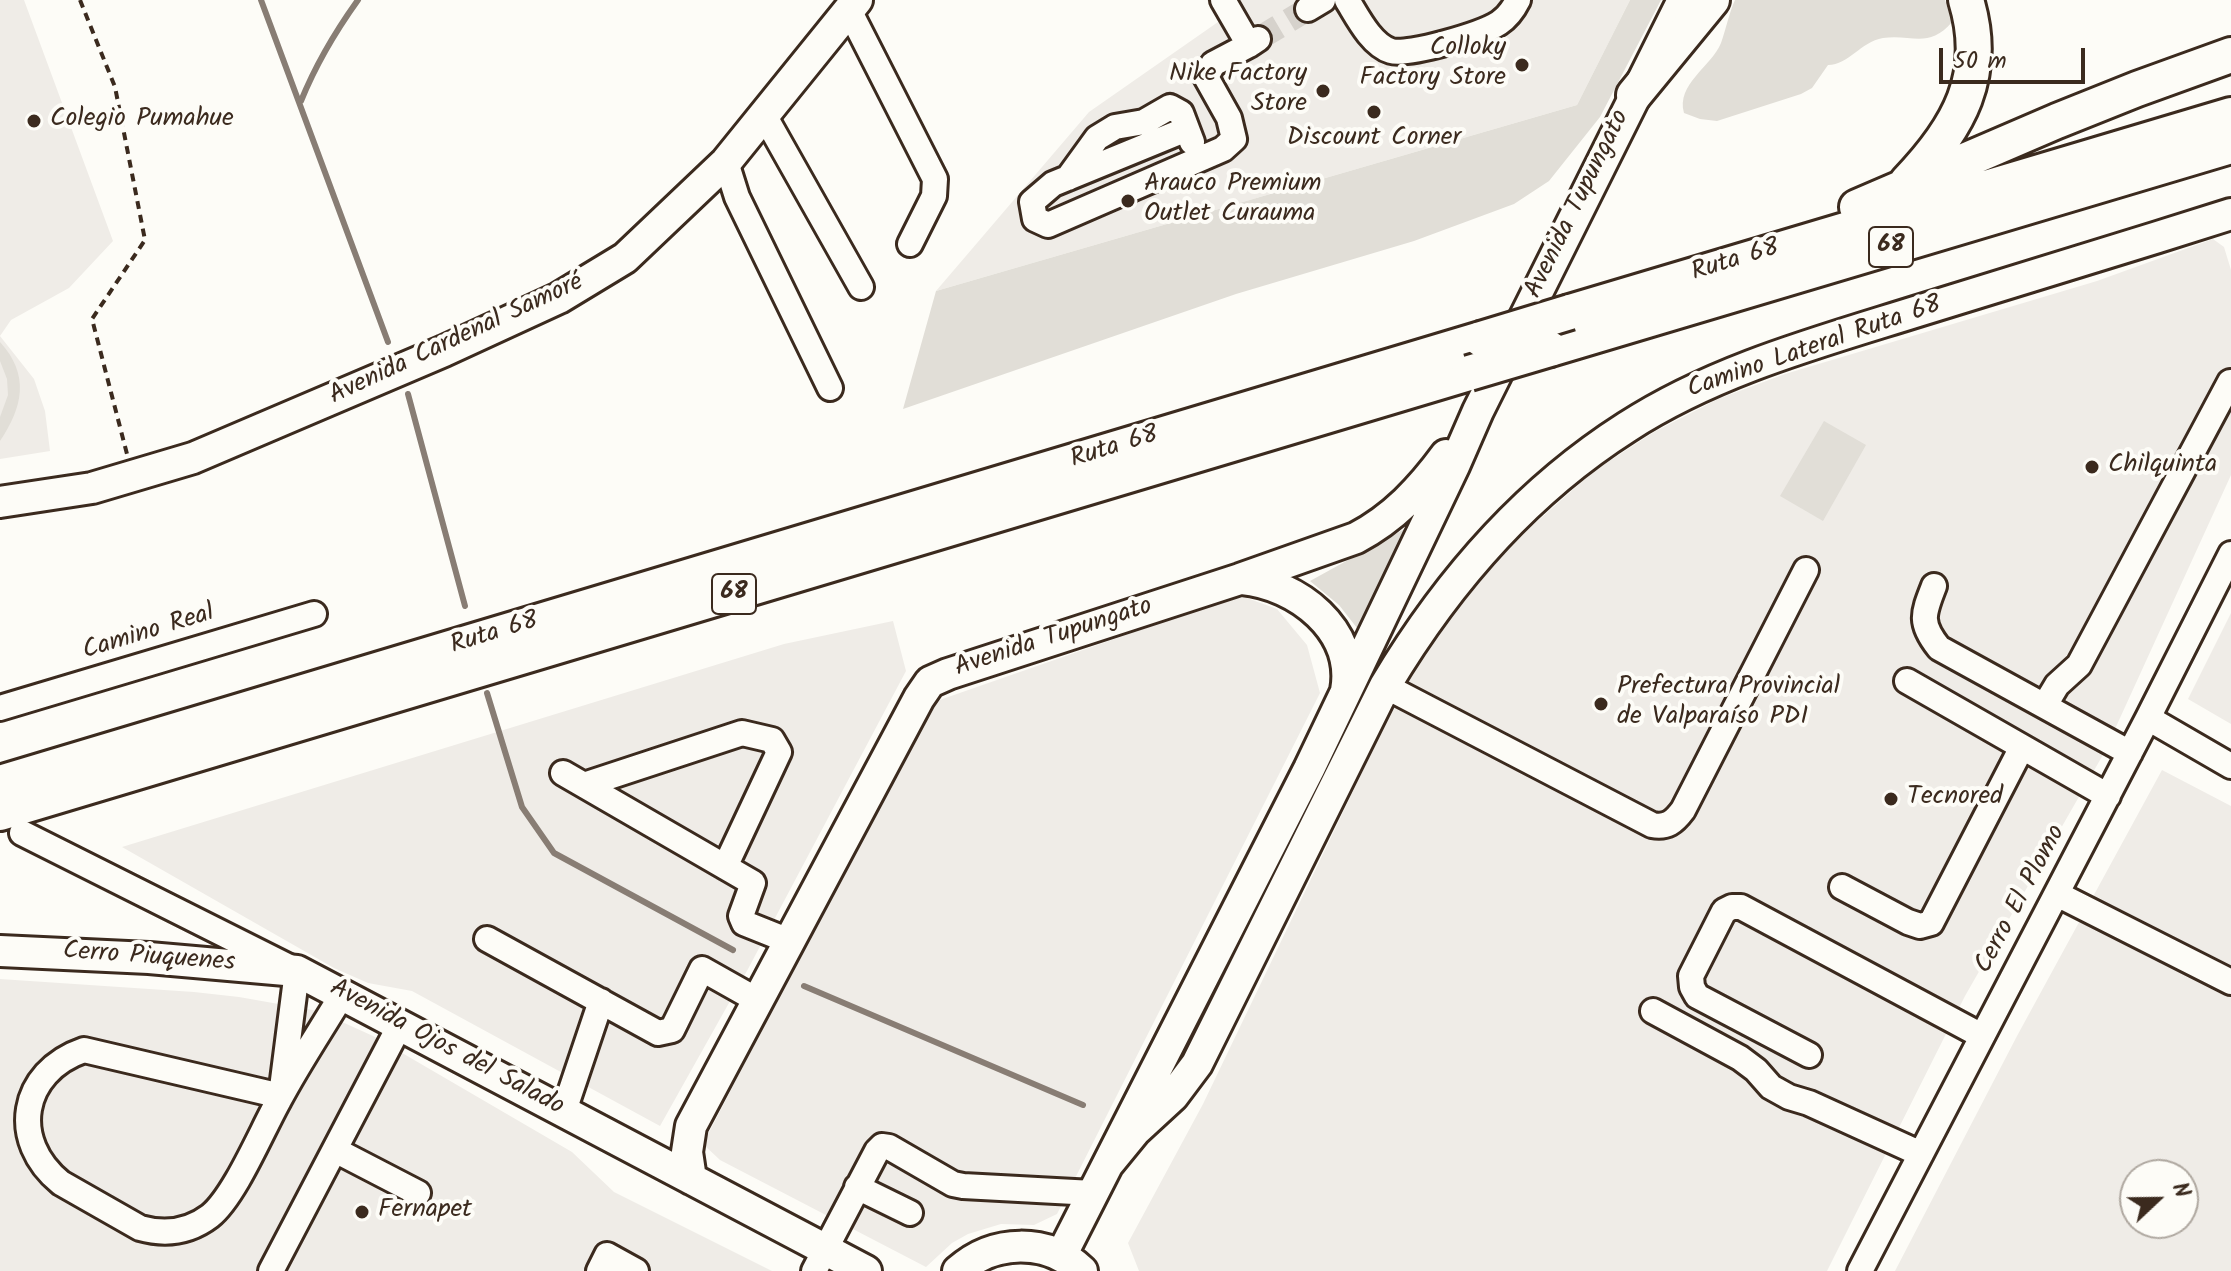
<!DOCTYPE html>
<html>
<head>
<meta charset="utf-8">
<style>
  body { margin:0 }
  #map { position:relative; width:2231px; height:1271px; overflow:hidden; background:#fdfcf7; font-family:Kalam,sans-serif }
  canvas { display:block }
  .north { position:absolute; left:2119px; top:1159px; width:80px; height:80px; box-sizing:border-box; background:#fdfcf7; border:2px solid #afa8a0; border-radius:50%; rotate:68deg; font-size:22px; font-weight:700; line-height:32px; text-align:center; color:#3b2a1e }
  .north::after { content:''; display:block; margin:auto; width:28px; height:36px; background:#3b2a1e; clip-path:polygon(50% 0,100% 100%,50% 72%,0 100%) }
  .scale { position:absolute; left:1939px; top:48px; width:146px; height:36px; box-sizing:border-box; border:4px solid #3b2a1e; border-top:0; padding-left:10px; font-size:24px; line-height:28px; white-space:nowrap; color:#3b2a1e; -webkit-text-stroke:6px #fdfcf7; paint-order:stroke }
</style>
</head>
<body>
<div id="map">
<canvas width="2231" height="1271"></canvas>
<div class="north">N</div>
<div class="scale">50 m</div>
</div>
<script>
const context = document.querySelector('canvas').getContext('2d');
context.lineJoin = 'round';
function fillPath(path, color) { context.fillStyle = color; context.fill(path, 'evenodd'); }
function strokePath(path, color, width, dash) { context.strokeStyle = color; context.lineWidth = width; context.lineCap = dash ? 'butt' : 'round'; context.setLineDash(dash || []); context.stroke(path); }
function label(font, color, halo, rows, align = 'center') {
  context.font = font + ' Kalam,sans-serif'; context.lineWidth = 8; context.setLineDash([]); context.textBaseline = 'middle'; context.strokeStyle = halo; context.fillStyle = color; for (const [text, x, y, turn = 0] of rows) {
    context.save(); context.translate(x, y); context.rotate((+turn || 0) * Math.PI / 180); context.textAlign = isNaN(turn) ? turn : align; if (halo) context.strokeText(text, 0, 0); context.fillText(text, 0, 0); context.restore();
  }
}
fillPath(new Path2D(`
  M 0,0 L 24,0 L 113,241 L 69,288 L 11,320 L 0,336 L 34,379 L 45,411 L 50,451 L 0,459 Z
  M 1207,0 L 1630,0 L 1577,105 L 936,291 L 1089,112 L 1218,22 Z
  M 2213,239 L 2224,247 L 2231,270 L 2231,475 L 2104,753 L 1965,996 L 1827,1271 L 1139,1271 L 1128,1243 L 1203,1104 L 1394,706 L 1422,657 L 1444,626 L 1492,567 L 1524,533 L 1594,471 L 1654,432 L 1718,399 L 1785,374 L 2097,281 Z
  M 1232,598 L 1247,598 L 1277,609 L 1307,645 L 1320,693 L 1057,1214 L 1034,1225 L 1001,1224 L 968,1234 L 952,1243 L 926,1267 L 720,1160 L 703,1144 L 931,703 Z
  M 2231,613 L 2231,724 L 2188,699 Z
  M 893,621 L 906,671 L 748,969 L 660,1126 L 412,991 L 368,983 L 334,968 L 122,847 L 784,644 Z
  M 2162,770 L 2231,806 L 2231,1271 L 1895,1271 L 2017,1036 ZM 2135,1175 L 2183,1175 L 2183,1223 L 2135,1223 Z
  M 0,979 L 194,992 L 239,997 L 318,1011 L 373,1036 L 572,1152 L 614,1192 L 772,1271 L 0,1271 Z`), '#efece7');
fillPath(new Path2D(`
  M 1630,0 L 1661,0 L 1600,117 L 1549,181 L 1514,204 L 1414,241 L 1236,294 L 903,409 L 936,291 L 1577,105 Z
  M 1735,0 L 1945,0 L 1952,22 C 1929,49 1912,34 1883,38 C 1860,42 1849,65 1828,65 L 1812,88 L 1801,94 L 1717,121 L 1700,119 L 1684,113 C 1676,84 1711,67 1721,43 C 1726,29 1729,13 1735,0 Z
  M 0,342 C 30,375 23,407 0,441 L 0,417 L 8,395 L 7,379 L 0,361 Z
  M 1824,421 L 1866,445 L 1823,521 L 1780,496 Z
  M 1408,527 L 1357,628 L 1339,605 L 1310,581 Z`), '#e1ded7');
strokePath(new Path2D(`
  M 261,0 L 388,342
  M 301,101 C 316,64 335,32 358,0
  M 408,394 L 465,606
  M 487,693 L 522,807 L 554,853 L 733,950
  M 804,986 L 1083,1105`), '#887d74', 6);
strokePath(new Path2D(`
  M 1258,39 L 1308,9`), '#d6d2cc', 24, [24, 12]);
const minor = new Path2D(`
  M 1223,0 L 1249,45 L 1258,39
  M 1347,0 C 1357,16 1371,45 1391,51 C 1409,56 1482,34 1499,23 C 1508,17 1513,10 1518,0
  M 1308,9 L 1323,0
  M 849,10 L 935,179 L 934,196 L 910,244
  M 764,115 L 861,287
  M 1187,129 L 1053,184 L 1032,202 L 1035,219 L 1048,225 L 1223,149 L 1234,139 L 1229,118 L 1206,77 L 1213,64 L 1249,45
  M 726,162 L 737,197 L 830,388
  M 1068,178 L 1097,138 L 1115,127 L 1144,122 L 1170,107 L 1181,113 L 1192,142
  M 1934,586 C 1923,614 1919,623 1939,648 L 2130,753
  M 1907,681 L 2108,796
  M 1385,686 L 1652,825 C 1667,828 1674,822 1683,810 L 1806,570
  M 2045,705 L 2057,685 L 2079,665 L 2230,382
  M 0,708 L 314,614
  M 2148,718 L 2231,766
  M 563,773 L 753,883 L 741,916 L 744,923 L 789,941
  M 584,785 L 742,733 L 772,740 L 779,752 L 725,867
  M 22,833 L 297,971 L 282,1088
  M 1842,887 L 1908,922 L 1920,926 L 1931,923 L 2022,747
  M 2057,894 L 2231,982
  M 487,939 L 658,1033 L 672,1030 L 702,969 L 757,1000
  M 1653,1011 L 1740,1058 L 1756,1070 L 1771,1087 L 1789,1097 L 1809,1103 L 1921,1154
  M 1809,1055 L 1697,996 L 1692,987 L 1691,976 L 1724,911 L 1732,907 L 1741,907 L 1982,1036
  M 281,1096 L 84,1050 C 20,1072 9,1141 61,1183 L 140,1228 C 165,1235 189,1232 210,1216 C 235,1196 262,1130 279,1100 C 298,1064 321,1030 342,995
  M 564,1111 L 601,1001
  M 335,1150 L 418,1193
  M 857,1187 L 910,1213
  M 271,1271 L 400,1025
  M 599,1271 L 607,1255 L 636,1271
  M 814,1271 L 877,1151 L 882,1146 L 889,1147 L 953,1184 L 963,1186 L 1093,1193
  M 1860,1271 L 2148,718 L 2231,554`);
const major = new Path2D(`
  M 0,502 L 92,488 L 193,458 L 444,351 L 559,298 L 625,258 L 726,162 L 857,0
  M 1242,579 C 1297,584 1357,630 1346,691
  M 0,951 L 149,958 L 297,971 L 866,1271
  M 1108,1164 L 1135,1131 L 1173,1096 L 1197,1064 L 1385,686 C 1447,582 1525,492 1627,427 C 1715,370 1819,342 1918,311 C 2023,279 2127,247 2231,214
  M 691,1179 L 687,1152 L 691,1126 L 919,698 L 930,682 L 948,674 L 1240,579 L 1356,538 C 1394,518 1421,489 1446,455
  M 1061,1256 L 1309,769 L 1454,466 L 1478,411 L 1683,0
  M 958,1271 C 994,1239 1047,1238 1082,1271`);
const highway = new Path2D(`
  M 1634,95 L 1712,0
  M 1907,182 C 1959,128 1989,75 1966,0
  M 1857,207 L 2057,121 L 2137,89 L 2231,55
  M 1570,312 L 2231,115
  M 1550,349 L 2231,146
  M 0,783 L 1481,339
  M 0,813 L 1469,373`);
strokePath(minor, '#3b2a1e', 30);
strokePath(major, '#3b2a1e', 36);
strokePath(highway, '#3b2a1e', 40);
strokePath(new Path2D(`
  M 80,0 L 115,87 L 145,240 L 92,319 L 127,454`), '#3b2a1e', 4, [8, 6]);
strokePath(minor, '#fdfcf7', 24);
strokePath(major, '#fdfcf7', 30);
strokePath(highway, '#fdfcf7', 34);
const highwayBridge = new Path2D(`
  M 1481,339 L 1570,312
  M 1469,373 L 1550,349`);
strokePath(highwayBridge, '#3b2a1e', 40, []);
strokePath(highwayBridge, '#fdfcf7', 34);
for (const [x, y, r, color] of [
  [1522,65,8,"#3b2a1e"],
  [1323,91,8,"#3b2a1e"],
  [1374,112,8,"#3b2a1e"],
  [34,121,8,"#3b2a1e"],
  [1128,201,8,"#3b2a1e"],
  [2092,467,8,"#3b2a1e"],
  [1601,704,8,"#3b2a1e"],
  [1891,799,8,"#3b2a1e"],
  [362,1212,8,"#3b2a1e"]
]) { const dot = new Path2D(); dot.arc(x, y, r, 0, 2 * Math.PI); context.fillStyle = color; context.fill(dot); strokePath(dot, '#fdfcf7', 3); }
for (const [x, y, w] of [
  [1891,247,44],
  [734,594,44]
]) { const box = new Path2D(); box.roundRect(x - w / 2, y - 20, w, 40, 6); context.fillStyle = '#fdfcf7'; context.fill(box); strokePath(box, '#3b2a1e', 2); }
label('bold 24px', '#3b2a1e', null, [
  ["68",1891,247],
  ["68",734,594]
]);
label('26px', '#3b2a1e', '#fdfcf7', [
  ["Colloky",1506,50,"right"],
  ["Factory Store",1506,80,"right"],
  ["Nike Factory",1307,76,"right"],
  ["Store",1307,106,"right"],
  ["Colegio Pumahue",50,121],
  ["Discount Corner",1374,140,"center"],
  ["Arauco Premium",1144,186],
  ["Outlet Curauma",1144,216],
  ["Chilquinta",2108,467],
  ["Prefectura Provincial",1617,689],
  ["de Valparaíso PDI",1617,719],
  ["Tecnored",1907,799],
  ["Fernapet",378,1212]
], 'left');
label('26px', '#3b2a1e', '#fdfcf7', [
  ["Avenida Tupungato",1579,205,-64],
  ["Ruta 68",1736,262,-17],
  ["Avenida Cardenal Samoré",457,341,-25],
  ["Camino Lateral Ruta 68",1815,349,-19],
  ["Ruta 68",1115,449,-17],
  ["Camino Real",149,634,-17],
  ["Ruta 68",495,635,-17],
  ["Avenida Tupungato",1054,639,-18],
  ["Cerro El Plomo",2022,900,-62],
  ["Cerro Piuquenes",149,959,4],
  ["Avenida Ojos del Salado",446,1049,28]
]);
</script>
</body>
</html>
